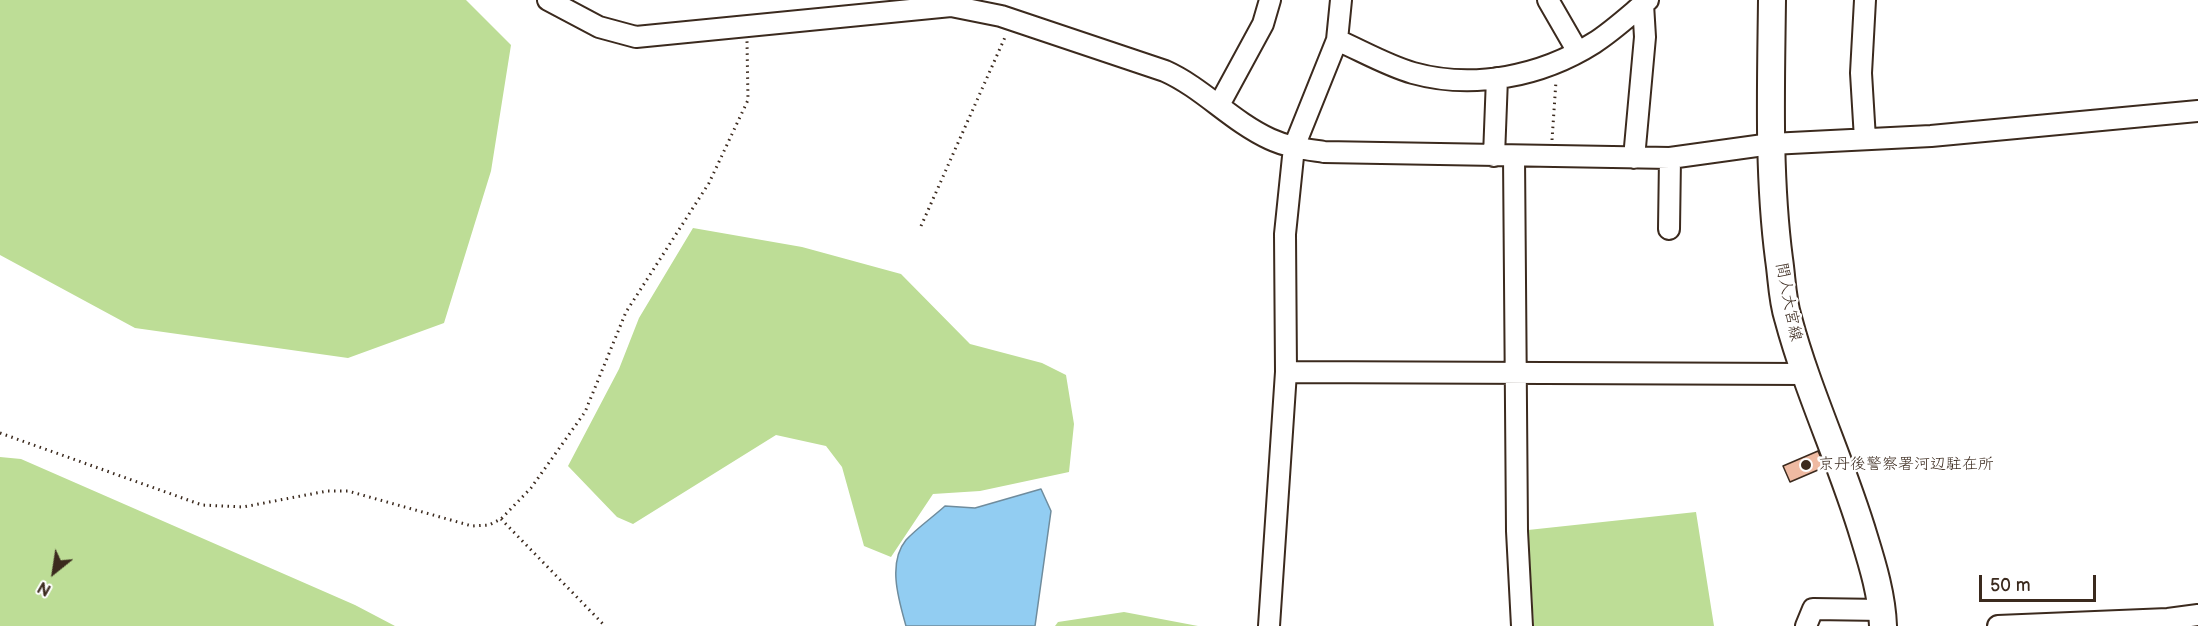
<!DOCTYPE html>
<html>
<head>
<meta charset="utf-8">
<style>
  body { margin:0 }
  #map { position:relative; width:2198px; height:626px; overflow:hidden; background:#fff; font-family:"Balsamiq Sans",sans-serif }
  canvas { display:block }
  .north { position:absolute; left:24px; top:542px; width:60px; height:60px; -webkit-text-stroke:4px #fff; paint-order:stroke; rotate:210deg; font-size:16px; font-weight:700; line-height:24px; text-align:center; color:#3b2a1e }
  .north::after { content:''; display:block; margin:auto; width:21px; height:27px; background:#3b2a1e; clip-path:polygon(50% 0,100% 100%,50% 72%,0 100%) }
  .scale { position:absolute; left:1979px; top:575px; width:117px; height:27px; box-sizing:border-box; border:3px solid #3b2a1e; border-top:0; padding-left:8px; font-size:18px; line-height:21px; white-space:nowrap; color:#3b2a1e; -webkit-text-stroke:4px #fff; paint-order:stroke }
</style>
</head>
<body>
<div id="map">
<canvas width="2198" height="626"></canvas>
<div class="north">N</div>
<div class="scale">50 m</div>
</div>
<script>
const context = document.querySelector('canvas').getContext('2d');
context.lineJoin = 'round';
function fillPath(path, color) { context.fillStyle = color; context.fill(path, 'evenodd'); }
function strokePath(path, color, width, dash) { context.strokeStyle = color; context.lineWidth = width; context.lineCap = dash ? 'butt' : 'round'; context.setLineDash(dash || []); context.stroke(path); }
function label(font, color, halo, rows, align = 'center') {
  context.font = font + ' "Balsamiq Sans","Klee One",sans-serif'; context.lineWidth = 5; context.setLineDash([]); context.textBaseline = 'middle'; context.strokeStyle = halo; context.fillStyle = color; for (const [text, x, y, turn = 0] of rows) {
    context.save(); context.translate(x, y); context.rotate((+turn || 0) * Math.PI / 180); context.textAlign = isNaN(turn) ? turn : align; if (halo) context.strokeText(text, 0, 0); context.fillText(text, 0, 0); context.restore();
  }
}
fillPath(new Path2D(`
  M 0,0 L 466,0 L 511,45 L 491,171 L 444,323 L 348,358 L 135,328 L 0,255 Z
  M 693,228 L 802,247 L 901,274 L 970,344 L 1042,363 L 1066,375 L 1074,424 L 1069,472 L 980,491 L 933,494 L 891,557 L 864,546 L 842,467 L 826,446 L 776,435 L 633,524 L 617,517 L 568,466 L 619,369 L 639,318 Z
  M 0,457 L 21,459 L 355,605 L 395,626 L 0,626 Z
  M 1696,512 L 1714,626 L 1534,626 L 1528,530 Z
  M 1124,612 L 1198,626 L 1055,626 L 1058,622 Z`), '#bddd96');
const water = new Path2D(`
  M 1041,489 L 1051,511 L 1035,626 L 906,626 C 899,601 887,563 906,540 C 917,528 933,517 945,506 L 975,508 Z`);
fillPath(water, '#92cdf2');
strokePath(water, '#6f8c9d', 1.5);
const building = new Path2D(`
  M 1818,451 L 1825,467 L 1790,482 L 1783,466 Z`);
fillPath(building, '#efbaa2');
strokePath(building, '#3b2a1e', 1.5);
const minor = new Path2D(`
  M 548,0 L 599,27 L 636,37 L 951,6 L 1001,16 L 1165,71 C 1203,88 1231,121 1270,139 C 1287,147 1305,149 1324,152 L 1670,158 L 1771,144 L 1931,136 L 2198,111
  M 1548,0 L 1578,52
  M 1337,40 C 1362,51 1388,66 1413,73 C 1474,90 1542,76 1594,43 C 1613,31 1631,14 1648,0
  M 1219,105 L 1263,24 L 1270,0
  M 1865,139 L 1861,73 L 1865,0
  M 1494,156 L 1497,78
  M 1514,156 L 1517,531 L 1522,626
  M 1634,158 L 1645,37 L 1643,4
  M 1669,229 L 1670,158
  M 1286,372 L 1804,374
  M 1269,626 L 1286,372 L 1285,234 L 1294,147 L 1337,40 L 1341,0
  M 1806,626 L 1813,609 L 1883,610
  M 1998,626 L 2168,619 L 2198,615`);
const major = new Path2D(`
  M 1772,0 C 1771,86 1768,174 1779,259 C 1782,279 1782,299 1788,318 C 1808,393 1842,463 1864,537 C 1873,566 1882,596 1883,626`);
strokePath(minor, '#3b2a1e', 24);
strokePath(major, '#3b2a1e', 30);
strokePath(new Path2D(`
  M 1552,140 L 1556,81
  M 921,226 L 1006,35
  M 0,433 L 202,505 L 243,507 L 327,491 L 348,491 L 472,526 L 489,525 L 501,519 L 531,488 L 585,412 L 626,312 L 709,183 L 748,100 L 747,41
  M 501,519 L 605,626`), '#3b2a1e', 3, [1.5, 4.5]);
strokePath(minor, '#fff', 20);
strokePath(major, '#fff', 26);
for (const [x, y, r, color] of [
  [1806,465,6,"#3b2a1e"]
]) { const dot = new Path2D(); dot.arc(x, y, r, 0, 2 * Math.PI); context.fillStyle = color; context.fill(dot); strokePath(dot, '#fff', 2); }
label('16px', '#3b2a1e', '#fff', [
  ["間人大宮線",1788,302,79]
]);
label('16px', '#3b2a1e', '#fff', [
  ["京丹後警察署河辺駐在所",1818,465]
], 'left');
</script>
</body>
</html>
